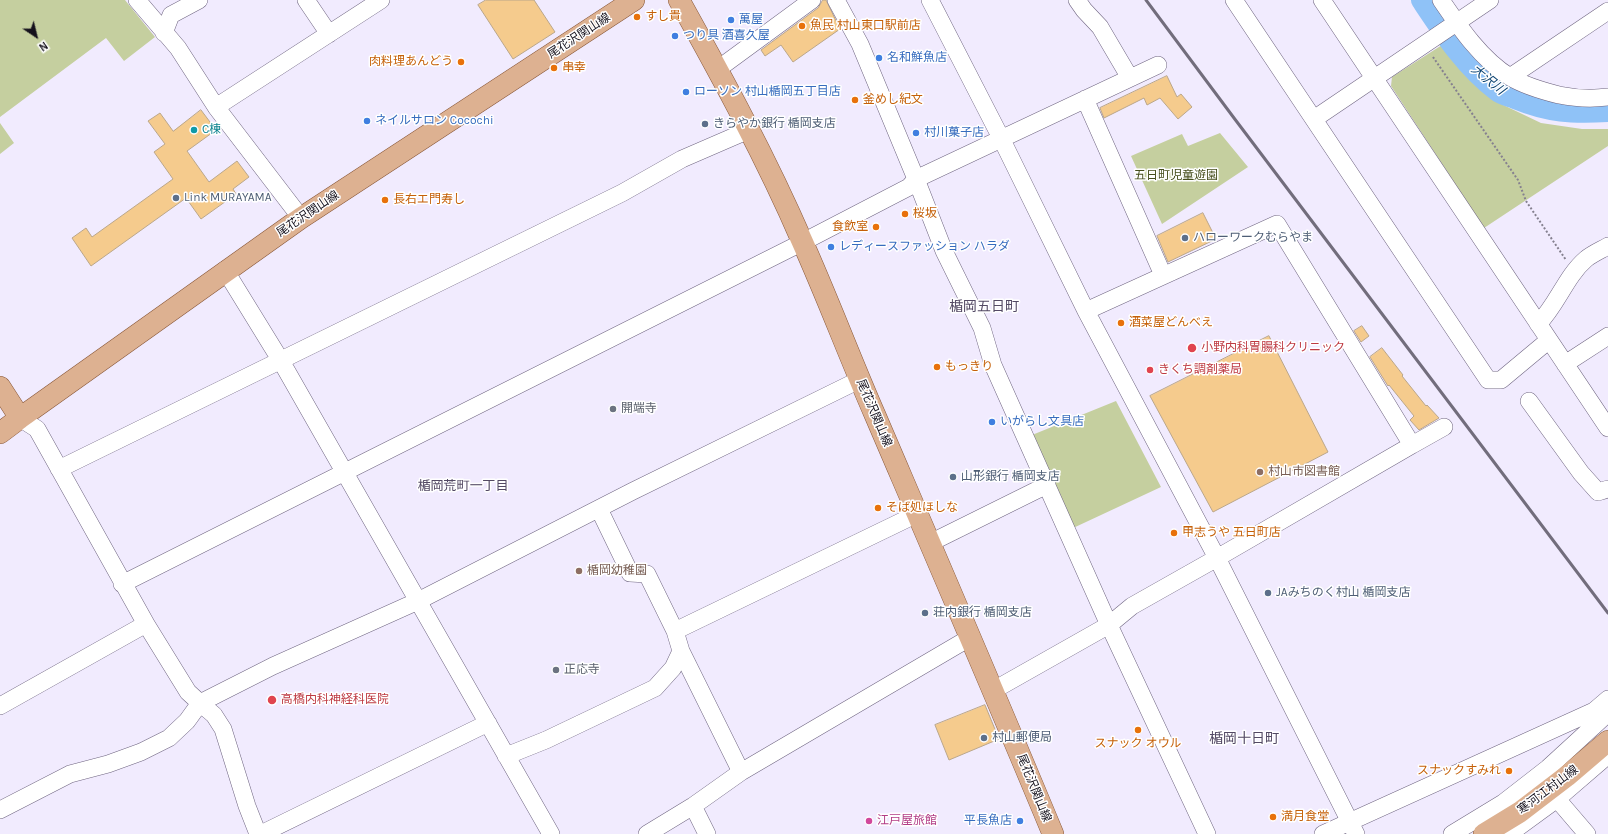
<!DOCTYPE html>
<html>
<head>
<meta charset="utf-8">
<style>
  body { margin:0 }
  #map { position:relative; width:1608px; height:834px; overflow:hidden; background:#f1ebfe; font-family:Karla,sans-serif }
  canvas { display:block }
  .north { position:absolute; left:16px; top:16px; width:40px; height:40px; -webkit-text-stroke:3px #fff; paint-order:stroke; rotate:145deg; font-size:11px; font-weight:700; line-height:16px; text-align:center; color:#15111c }
  .north::after { content:''; display:block; margin:auto; width:14px; height:18px; background:#15111c; clip-path:polygon(50% 0,100% 100%,50% 72%,0 100%) }
</style>
</head>
<body>
<div id="map">
<canvas width="1608" height="834"></canvas>
<div class="north">N</div>
</div>
<script>
const context = document.querySelector('canvas').getContext('2d');
context.lineJoin = 'round';
function fillPath(path, color) { context.fillStyle = color; context.fill(path, 'evenodd'); }
function strokePath(path, color, width, dash) { context.strokeStyle = color; context.lineWidth = width; context.lineCap = dash ? 'butt' : 'round'; context.setLineDash(dash || []); context.stroke(path); }
function label(font, color, halo, rows, align = 'center') {
  context.font = font + ' Karla,"Noto Sans JP",sans-serif'; context.lineWidth = 3; context.setLineDash([]); context.textBaseline = 'middle'; context.strokeStyle = halo; context.fillStyle = color; for (const [text, x, y, turn = 0] of rows) {
    context.save(); context.translate(x, y); context.rotate((+turn || 0) * Math.PI / 180); context.textAlign = isNaN(turn) ? turn : align; if (halo) context.strokeText(text, 0, 0); context.fillText(text, 0, 0); context.restore();
  }
}
fillPath(new Path2D(`
  M 0,0 L 125,0 L 155,37 L 124,61 L 106,38 L 0,117 Z
  M 1442,45 L 1460,69 L 1497,102 L 1541,123 L 1582,129 L 1608,129 L 1608,146 L 1484,228 L 1391,86 L 1392,77 Z
  M 0,123 L 14,143 L 0,154 Z
  M 1220,133 L 1248,167 L 1162,224 L 1131,156 L 1182,134 L 1188,146 Z
  M 1116,401 L 1161,487 L 1071,529 L 1032,435 Z`), '#c5cf9f');
strokePath(new Path2D(`
  M 1422,0 C 1444,33 1466,67 1498,91 C 1503,95 1510,96 1515,98 C 1549,112 1572,113 1608,111`), '#8fc2f7', 22);
const building = new Path2D(`
  M 486,0 L 534,0 L 555,32 L 513,59 L 478,5 Z
  M 823,0 L 826,0 L 840,29 L 793,62 L 781,45 L 765,56 L 761,50 L 818,8 Z
  M 1167,76 L 1177,97 L 1181,94 L 1192,107 L 1178,119 L 1160,98 L 1147,105 L 1144,98 L 1104,118 L 1100,108 Z
  M 201,110 L 216,130 L 187,151 L 209,182 L 237,161 L 249,177 L 233,189 L 236,194 L 201,219 L 186,198 L 91,266 L 72,238 L 86,228 L 92,237 L 173,179 L 154,152 L 165,144 L 148,121 L 160,113 L 173,131 Z
  M 1203,213 L 1216,239 L 1168,262 L 1157,236 Z
  M 1362,326 L 1369,336 L 1361,342 L 1354,331 Z
  M 1269,336 L 1328,452 L 1213,512 L 1150,396 Z
  M 1382,348 L 1403,375 L 1402,376 L 1426,406 L 1427,405 L 1439,418 L 1419,430 L 1410,420 L 1414,416 L 1389,385 L 1388,386 L 1370,357 Z
  M 985,705 L 999,739 L 949,760 L 935,725 Z`);
fillPath(building, '#f5cb8d');
strokePath(building, '#baa68a', 1);
const minor = new Path2D(`
  M 137,0 L 178,48 L 216,107 L 301,218
  M 306,0 L 329,34
  M 836,0 L 860,44 L 916,179 L 944,251 L 982,328 L 993,365 L 1109,625 L 1207,834
  M 930,0 L 1001,138 L 1086,311 L 1217,558 L 1356,834
  M 1077,0 L 1084,10 L 1100,27 L 1130,78
  M 1234,0 L 1488,380 L 1501,380 L 1549,340
  M 1322,0 L 1608,428
  M 1441,0 C 1460,28 1481,59 1510,77 C 1525,86 1543,91 1559,95 C 1574,98 1593,99 1608,97
  M 164,33 L 171,15 L 199,0
  M 718,69 L 812,0
  M 1510,77 L 1608,11
  M 1085,99 L 1163,275
  M 216,107 L 381,0
  M 1314,119 L 1490,0
  M 225,270 L 281,361 L 551,834
  M 1538,324 C 1557,305 1566,276 1586,259 C 1592,254 1601,250 1608,246
  M 1565,364 L 1608,336
  M 1529,401 L 1581,473 L 1598,492 L 1608,489
  M 20,418 L 37,429 L 146,624 L 188,692 L 200,703 L 214,715 L 223,729 L 247,806 L 258,834
  M 1412,445 L 1444,427
  M 59,469 L 622,193 L 682,159 L 749,130
  M 930,543 L 1047,485
  M 122,584 L 803,242 L 909,187 L 916,179 L 1158,65
  M 675,631 L 917,514
  M 681,651 L 741,772
  M 994,690 L 1109,625 L 1132,606 L 1217,558 L 1412,445 L 1277,224 L 1086,311
  M 0,706 L 146,624
  M 506,756 L 546,740 L 655,688 L 673,668 L 681,651 L 675,631 L 647,574 L 630,573 L 599,509
  M 1557,799 L 1587,834
  M 693,806 L 707,834
  M 0,810 L 70,774 L 108,764 L 141,752 L 169,738 L 187,721 L 200,703 L 273,666 L 418,601 L 633,491 L 859,380
  M 261,834 L 488,723
  M 647,834 L 693,806 L 741,772 L 971,637
  M 1323,834 L 1594,711 L 1608,699
  M 1452,834 L 1503,803 L 1548,768 L 1608,713
  M 1509,834 L 1557,799 L 1608,755`);
const major = new Path2D(`
  M 679,0 C 723,79 766,158 802,241 C 828,299 850,358 875,415 C 935,555 995,694 1053,834
  M 0,387 L 20,418
  M 0,433 L 20,418 L 301,218 L 634,0
  M 1484,834 L 1520,812 L 1567,776 L 1608,741`);
strokePath(minor, '#6f6581', 18);
strokePath(major, '#885738', 22);
strokePath(new Path2D(`
  M 1433,57 L 1518,180 L 1526,201 L 1566,260`), '#85808f', 2, [2, 2]);
strokePath(minor, '#fff', 17);
strokePath(major, '#ddb191', 21);
strokePath(new Path2D(`
  M 1146,0 L 1234,118 L 1608,613`), '#726d7c', 3);
for (const [x, y, r, color] of [
  [637,17,4,"#e8710a"],
  [731,20,4,"#3f7fe0"],
  [802,26,4,"#e8710a"],
  [675,36,4,"#3f7fe0"],
  [879,58,4,"#3f7fe0"],
  [461,62,4,"#e8710a"],
  [554,68,4,"#e8710a"],
  [686,92,4,"#3f7fe0"],
  [855,100,4,"#e8710a"],
  [367,121,4,"#3f7fe0"],
  [705,124,4,"#5c6f8a"],
  [194,130,4,"#0f9aa8"],
  [916,133,4,"#3f7fe0"],
  [176,198,4,"#5c6f8a"],
  [385,200,4,"#e8710a"],
  [905,214,4,"#e8710a"],
  [876,227,4,"#e8710a"],
  [1185,238,4,"#5c6f8a"],
  [831,247,4,"#3f7fe0"],
  [1121,323,4,"#e8710a"],
  [1192,348,5,"#e0444e"],
  [937,367,4,"#e8710a"],
  [1150,370,4,"#e0444e"],
  [613,409,4,"#6b7280"],
  [992,422,4,"#3f7fe0"],
  [1260,472,4,"#8d6e63"],
  [953,477,4,"#5c6f8a"],
  [878,508,4,"#e8710a"],
  [1174,533,4,"#e8710a"],
  [579,571,4,"#8d6e63"],
  [1268,593,4,"#5c6f8a"],
  [925,613,4,"#5c6f8a"],
  [556,670,4,"#6b7280"],
  [272,700,5,"#e0444e"],
  [1138,730,4,"#e8710a"],
  [984,738,4,"#5c6f8a"],
  [1509,771,4,"#e8710a"],
  [1273,817,4,"#e8710a"],
  [869,821,4,"#d1479c"],
  [1020,821,4,"#3f7fe0"]
]) { const dot = new Path2D(); dot.arc(x, y, r, 0, 2 * Math.PI); context.fillStyle = color; context.fill(dot); strokePath(dot, '#fff', 1.5); }
label('12px', '#c56008', '#fff', [
  ["すし貴",645,17],
  ["魚民 村山東口駅前店",810,26],
  ["肉料理あんどう",453,62,"right"],
  ["串幸",562,68],
  ["釜めし紀文",863,100],
  ["長右エ門寿し",393,200],
  ["桜坂",913,214],
  ["食飲室",868,227,"right"],
  ["酒菜屋どんべえ",1129,323],
  ["もっきり",945,367],
  ["そば処ほしな",886,508],
  ["甲志うや 五日町店",1182,533],
  ["スナック オウル",1138,744,"center"],
  ["スナックすみれ",1501,771,"right"],
  ["満月食堂",1281,817]
], 'left');
label('12px', '#366cbe', '#fff', [
  ["萬屋",739,20],
  ["つり具 酒喜久屋",683,36],
  ["名和鮮魚店",887,58],
  ["ローソン 村山楯岡五丁目店",694,92],
  ["ネイルサロン Cocochi",375,121],
  ["村川菓子店",924,133],
  ["レディースファッション ハラダ",839,247],
  ["いがらし文具店",1000,422],
  ["平長魚店",1012,821,"right"]
], 'left');
label('12px', '#15111c', '#fff', [
  ["尾花沢関山線",579,36,-33],
  ["尾花沢関山線",308,214,-34],
  ["尾花沢関山線",874,413,67],
  ["尾花沢関山線",1034,788,68],
  ["寒河江村山線",1548,790,-37]
]);
label('12px', '#4e5e75', '#fff', [
  ["きらやか銀行 楯岡支店",713,124],
  ["Link MURAYAMA",184,198],
  ["ハローワークむらやま",1193,238],
  ["山形銀行 楯岡支店",961,477],
  ["JAみちのく村山 楯岡支店",1276,593],
  ["荘内銀行 楯岡支店",933,613],
  ["村山郵便局",992,738]
], 'left');
label('12px', '#0d838f', '#fff', [
  ["C棟",202,130]
], 'left');
label('12px', '#454d1b', '#fff', [
  ["五日町児童遊園",1176,176]
]);
label('12px', '#be3a42', '#fff', [
  ["小野内科胃腸科クリニック",1201,348],
  ["きくち調剤薬局",1158,370],
  ["高橋内科神経科医院",281,700]
], 'left');
label('12px', '#5b616d', '#fff', [
  ["開端寺",621,409],
  ["正応寺",564,670]
], 'left');
label('12px', '#785e54', '#fff', [
  ["村山市図書館",1268,472],
  ["楯岡幼稚園",587,571]
], 'left');
label('12px', '#b23c85', '#fff', [
  ["江戸屋旅館",877,821]
], 'left');
label('italic 13px', '#0d4473', '#fff', [
  ["大沢川",1488,80,39]
]);
label('13px', '#534964', '#fff', [
  ["楯岡荒町一丁目",463,486]
]);
label('14px', '#534964', '#fff', [
  ["楯岡五日町",984,307],
  ["楯岡十日町",1244,739]
]);
</script>
</body>
</html>
